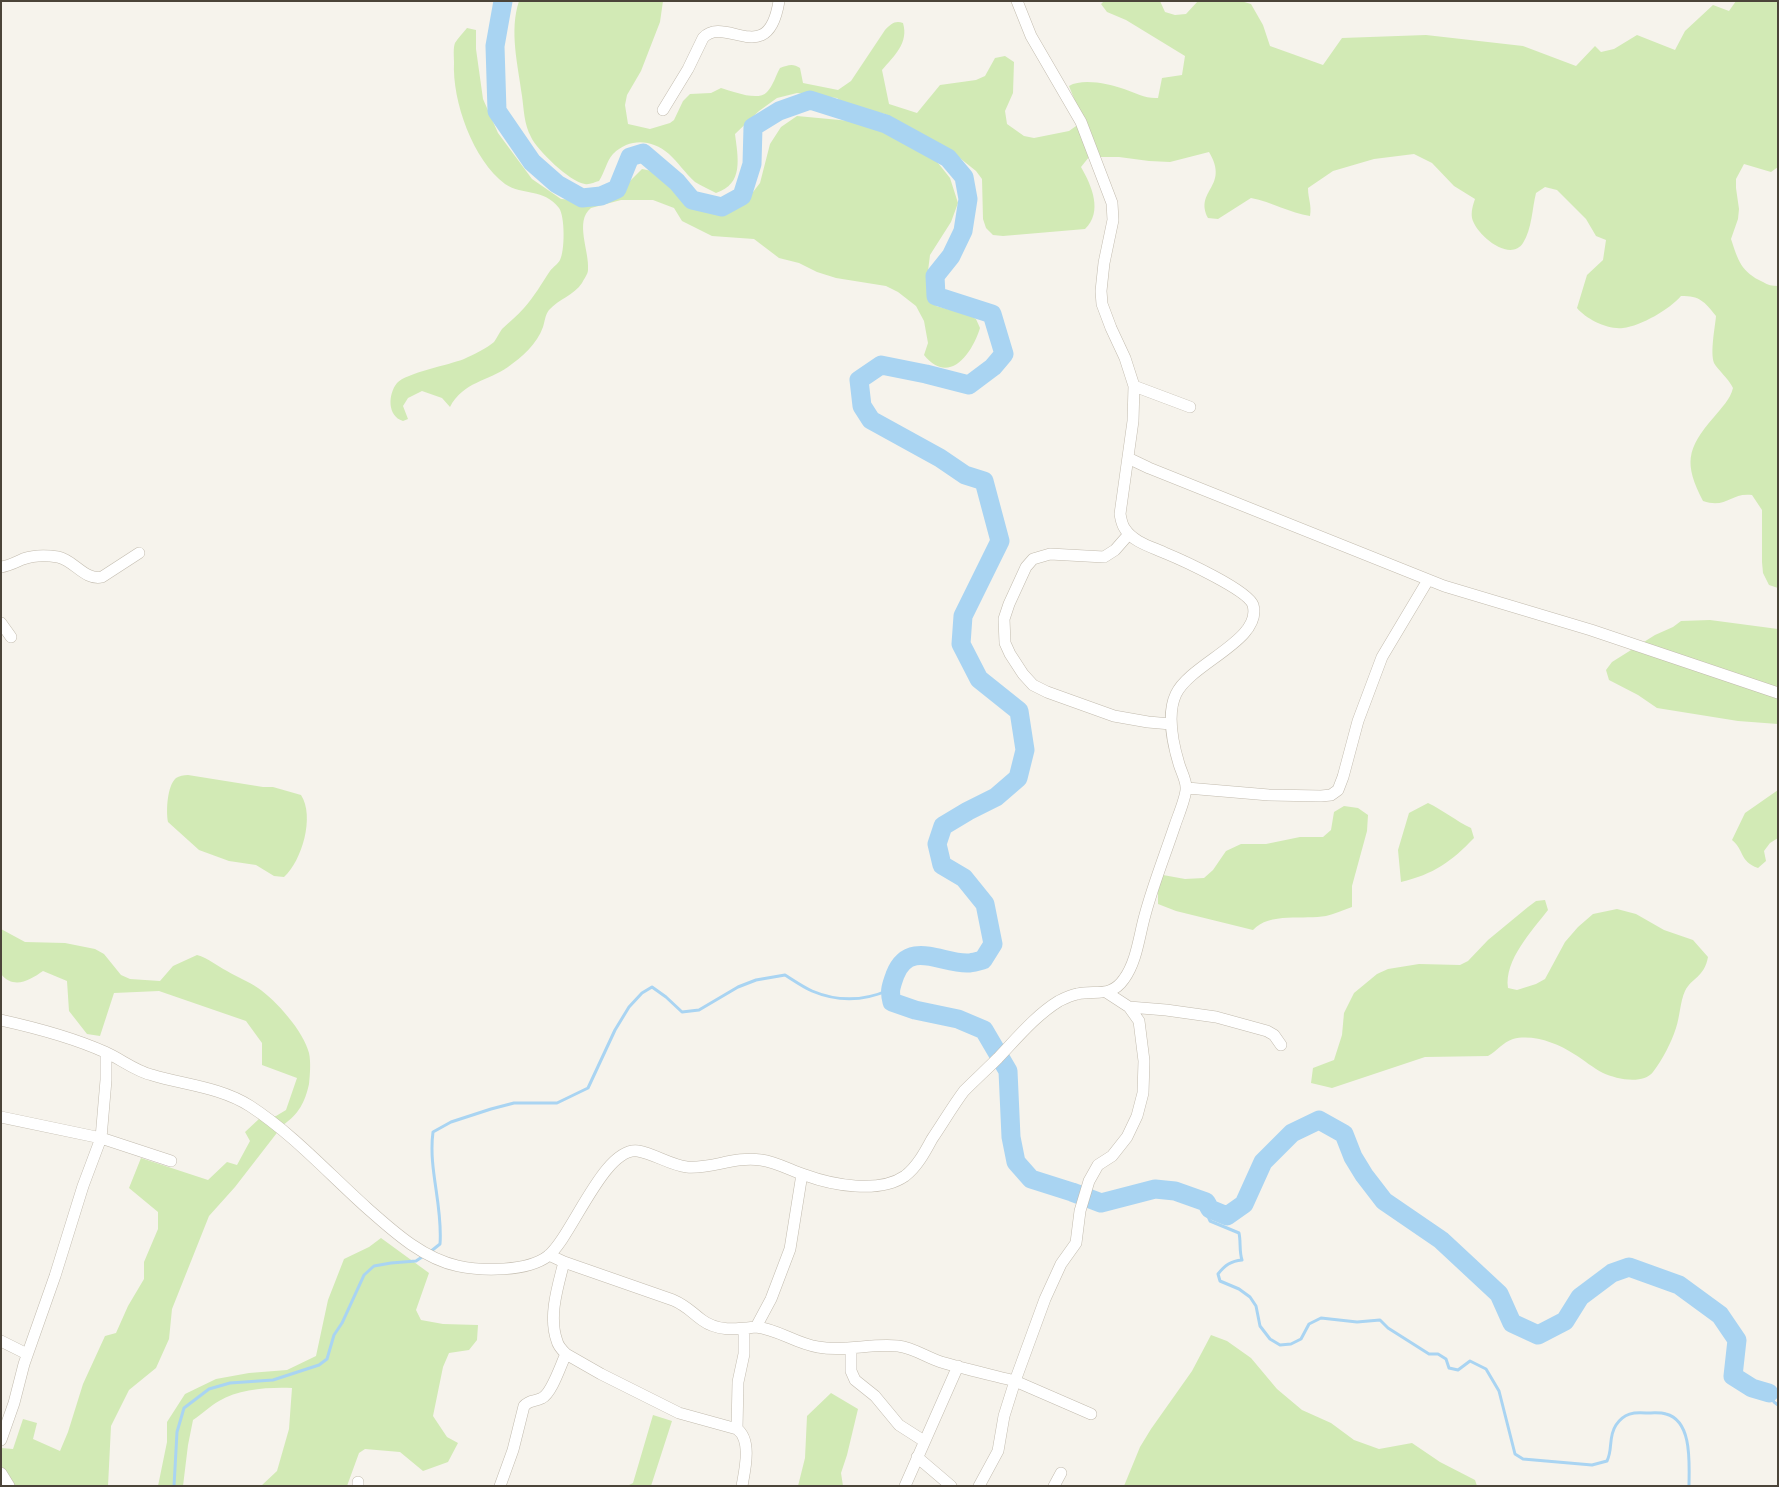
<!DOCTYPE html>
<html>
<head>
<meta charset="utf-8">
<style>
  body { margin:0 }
  #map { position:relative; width:1779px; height:1487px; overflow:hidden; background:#f6f3ec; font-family:"Roboto Condensed",sans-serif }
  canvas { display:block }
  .frame { position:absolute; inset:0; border:2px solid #4b4439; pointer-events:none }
</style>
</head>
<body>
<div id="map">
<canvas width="1779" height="1487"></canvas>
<div class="frame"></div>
</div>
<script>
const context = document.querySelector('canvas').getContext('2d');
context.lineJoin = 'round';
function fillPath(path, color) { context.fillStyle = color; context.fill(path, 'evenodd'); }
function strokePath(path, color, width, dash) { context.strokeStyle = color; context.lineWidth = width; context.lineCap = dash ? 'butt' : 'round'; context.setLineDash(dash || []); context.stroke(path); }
fillPath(new Path2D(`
  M 519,1 L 663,1 L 660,22 L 641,71 L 627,95 L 625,105 L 628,124 L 650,129 L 670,123 L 674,120 L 683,101 L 690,94 L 711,93 L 721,88 C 732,91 758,102 767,92 C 773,86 776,75 780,68 C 788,65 793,63 800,68 L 803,83 L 838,90 L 851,81 L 885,30 C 891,24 895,20 903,23 C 909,43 894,56 882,70 L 889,104 L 917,113 L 940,85 L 976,80 L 985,76 L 995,58 L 1005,56 L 1014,62 L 1013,93 L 1005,111 L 1007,124 L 1024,136 L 1034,138 L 1069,131 L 1086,119 L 1077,106 L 1069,86 C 1083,78 1109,84 1124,89 C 1136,93 1146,99 1158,98 L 1162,78 L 1182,75 L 1185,56 L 1126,20 L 1107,12 L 1101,4 L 1104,1 L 1160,1 L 1165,12 L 1175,15 L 1186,14 L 1198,1 L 1241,1 L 1251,4 L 1263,25 L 1270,46 L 1323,65 L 1342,38 L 1426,35 L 1523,46 L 1576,66 L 1595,46 L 1601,52 L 1614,49 L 1637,35 L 1675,50 L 1685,31 L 1713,5 L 1729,11 L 1736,1 L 1778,1 L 1778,167 L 1771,172 L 1744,164 L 1736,179 L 1736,188 L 1739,209 L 1738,219 L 1731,239 C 1738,260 1741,272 1763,282 C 1768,285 1772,286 1778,286 L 1778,588 L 1769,585 L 1763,573 L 1762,562 L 1762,510 L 1752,495 C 1731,492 1727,509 1703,501 C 1684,464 1686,449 1714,417 C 1722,407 1730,400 1733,388 C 1728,378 1718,370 1714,363 C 1710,352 1715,328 1716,316 C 1704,301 1700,296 1681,296 C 1670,309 1641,326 1623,328 C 1608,330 1586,319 1577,308 L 1587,275 L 1603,260 L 1606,240 L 1596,236 L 1586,219 L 1557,190 L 1545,187 L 1536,193 C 1532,209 1532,229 1523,243 C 1510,263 1476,235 1472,218 C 1471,211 1473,205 1475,199 L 1454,186 L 1432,163 L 1414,154 L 1374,159 L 1333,171 L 1308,188 C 1308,199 1312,205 1310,216 C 1290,213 1272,202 1251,198 L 1218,219 L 1208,218 C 1194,190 1230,187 1209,152 L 1170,162 L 1149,161 L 1119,157 L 1089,157 L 1081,167 C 1092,186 1103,212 1085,229 L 1003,236 L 993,235 L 986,228 L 983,219 L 982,179 L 976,171 L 951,151 L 885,114 L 845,104 L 837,98 L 797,93 L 777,98 L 759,111 L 735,134 C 738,158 744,184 716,193 C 709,189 701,186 695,182 C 685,173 678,162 669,154 C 651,139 630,138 613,154 C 606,162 605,172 599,181 C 595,182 589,185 585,184 C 570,182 537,150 531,137 C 524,124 524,110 522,96 C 518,65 509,31 519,1 Z
  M 467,28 L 476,30 L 476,49 L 483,99 L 498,133 L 532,179 L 561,199 L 588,201 L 607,198 L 620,191 L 642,169 L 652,171 L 661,176 L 681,198 L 690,203 L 716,214 L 726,214 L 735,208 L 753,192 L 760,183 L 770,144 L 781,127 L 797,116 L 861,122 L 879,128 L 896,137 L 905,139 L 924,149 L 938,163 L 950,178 L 958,203 L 951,222 L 930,255 L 927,279 L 928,288 L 936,306 L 969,315 L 976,319 L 980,328 C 972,354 949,386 924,355 L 928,343 L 924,321 L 916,306 L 898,292 L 886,286 L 836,278 L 817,272 L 799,263 L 779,258 L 754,239 L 712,236 L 682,221 L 674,208 L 653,200 L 621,200 L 591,208 C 574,221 590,252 588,270 C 588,274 584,279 582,283 C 574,295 559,299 549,310 C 545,315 545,321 543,327 C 537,344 522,357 508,367 C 488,381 463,382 450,407 L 442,398 L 422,391 L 408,398 L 403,406 L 408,419 L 403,421 C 387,416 388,394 397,383 C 406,373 449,365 464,359 C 473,355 487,348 494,342 C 497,338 499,333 502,329 C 509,322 517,316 524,308 C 534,297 542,283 550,271 C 553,267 558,264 560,260 C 565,251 565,216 559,208 C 544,188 523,196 505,184 C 473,160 452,101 454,62 C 454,56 453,48 455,43 C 458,38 463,33 467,28 Z
  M 1710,620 L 1778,629 L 1778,724 L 1738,721 L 1657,708 L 1638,695 L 1609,680 L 1606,670 L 1612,662 L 1655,635 L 1673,627 L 1681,621 Z
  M 188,775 L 263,787 L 273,787 L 301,795 C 315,816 302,861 284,877 L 274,876 L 256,865 L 229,861 L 199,850 L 168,822 C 166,811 167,786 176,778 C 179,776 184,775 188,775 Z
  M 1778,790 L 1778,838 L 1770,843 L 1764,851 L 1766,861 L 1758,868 C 1739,861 1745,851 1732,840 L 1745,813 Z
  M 1428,803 C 1443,810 1456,821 1471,828 L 1474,838 C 1451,862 1434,874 1401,882 L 1398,850 L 1409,813 Z
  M 1344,806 L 1358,808 L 1368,815 L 1367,831 L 1352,886 L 1352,907 C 1343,910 1334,914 1326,916 C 1305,920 1269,912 1253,930 L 1176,911 L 1158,904 L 1158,885 L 1163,875 L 1185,879 L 1204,878 L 1213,870 L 1226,851 L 1241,844 L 1266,844 L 1300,837 L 1323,837 L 1331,830 L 1334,812 Z
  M 1545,900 L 1548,910 C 1532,931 1504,960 1508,988 L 1517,990 L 1536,984 L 1545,979 L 1565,942 L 1578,927 L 1593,914 L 1617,909 L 1636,914 L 1664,930 L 1693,940 L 1708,957 C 1704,978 1692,977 1685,991 C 1680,1002 1680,1016 1676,1028 C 1671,1043 1663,1059 1653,1072 C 1643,1085 1616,1079 1603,1073 C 1593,1068 1584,1060 1574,1054 C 1557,1043 1533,1034 1513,1039 C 1503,1042 1497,1051 1488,1056 L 1425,1057 L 1332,1088 L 1311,1083 L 1313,1068 L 1334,1060 L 1342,1035 L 1344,1013 L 1354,993 L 1377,974 L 1388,969 L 1419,964 L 1460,965 L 1468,961 L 1488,940 L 1528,907 L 1536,901 Z
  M 1,929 L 25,942 L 65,943 L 95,949 L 104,954 L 121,975 L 130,979 L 160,981 L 173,966 L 197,955 C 208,958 217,966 227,971 C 237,977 248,981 258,988 C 276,1000 304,1032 309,1053 C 311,1062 310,1075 309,1084 C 305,1102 299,1114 283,1125 L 235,1187 L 209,1216 L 172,1309 L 169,1339 L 156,1368 L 129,1390 L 111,1426 L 108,1486 L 1,1486 L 1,1448 L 13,1449 L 23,1419 L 37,1423 L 33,1439 L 60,1451 L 68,1432 L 83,1384 L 105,1336 L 116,1333 L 128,1306 L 144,1279 L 144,1262 L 158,1229 L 158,1212 L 129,1188 L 141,1158 L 208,1180 L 227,1162 L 237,1165 L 250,1141 L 245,1132 L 260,1118 L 276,1116 L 286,1110 L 297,1078 L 262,1065 L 262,1043 L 246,1021 L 159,991 L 114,993 L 100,1036 L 87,1034 L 69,1011 L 67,981 L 43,971 C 30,980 14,990 1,974 Z
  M 381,1238 L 429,1273 L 416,1310 L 421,1320 L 443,1324 L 478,1325 L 477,1340 L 469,1350 L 449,1353 L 443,1367 L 433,1416 L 447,1437 L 458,1443 L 448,1462 L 423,1471 L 400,1452 L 365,1449 L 359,1453 L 347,1486 L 261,1486 L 277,1471 L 289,1429 L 292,1388 C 269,1387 239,1389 219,1401 C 210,1406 202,1414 193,1420 L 188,1445 L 183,1486 L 158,1486 L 167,1442 L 167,1422 L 185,1394 L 216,1379 L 249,1373 L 287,1370 L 316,1356 L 328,1300 L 344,1259 L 369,1247 Z
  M 1211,1335 L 1227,1341 L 1251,1358 L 1277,1389 L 1302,1410 L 1331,1423 L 1354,1440 L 1379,1449 L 1412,1443 L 1440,1462 L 1475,1480 L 1477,1486 L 1124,1486 L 1140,1447 L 1151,1429 L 1192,1371 Z
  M 831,1393 L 858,1409 L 847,1455 L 841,1473 L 843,1486 L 798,1486 L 805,1458 L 807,1416 Z
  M 653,1415 L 672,1421 L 651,1486 L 627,1486 L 633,1483 Z`), '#d2eab5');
strokePath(new Path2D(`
  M 1206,1202 L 1206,1212 L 1210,1221 L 1239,1233 C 1241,1242 1239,1251 1242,1260 C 1231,1261 1225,1265 1218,1274 L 1220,1281 L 1239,1289 L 1250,1297 L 1256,1306 L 1260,1326 L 1270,1339 L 1280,1345 L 1291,1344 L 1301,1339 L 1309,1324 L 1321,1318 L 1357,1322 L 1380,1320 L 1388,1328 L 1429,1354 L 1438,1354 L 1446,1359 L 1449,1368 L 1458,1370 L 1470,1361 L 1486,1369 L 1499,1391 L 1515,1454 L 1523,1459 L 1592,1465 L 1607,1461 C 1613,1449 1608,1437 1616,1425 C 1624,1413 1634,1412 1646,1413 C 1652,1413 1660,1412 1666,1414 C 1693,1421 1689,1465 1689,1486
  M 430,1252 L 440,1244 C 443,1206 428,1169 433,1132 L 451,1122 L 491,1109 L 514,1103 L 557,1103 L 588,1088 L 615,1030 L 629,1007 L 642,993 L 652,987 L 666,997 L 682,1012 L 699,1010 L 738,987 L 756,980 L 785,975 C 793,980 803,987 812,991 C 838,1002 864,1001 889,990
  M 1769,1393 L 1774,1402 L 1778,1405
  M 1769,1393 L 1778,1395
  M 174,1486 L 177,1432 L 184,1408 L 209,1389 L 230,1383 L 273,1380 L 319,1365 L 327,1359 L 334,1335 L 342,1323 L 364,1275 L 374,1266 L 391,1263 L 416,1261 L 425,1255`), '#a9d4f2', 3);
strokePath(new Path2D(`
  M 503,1 L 495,46 L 497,111 L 532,162 L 557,184 L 582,198 L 601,196 L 617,189 L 630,157 L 643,153 L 677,182 L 692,200 L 722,207 L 742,196 L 752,164 L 753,127 L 779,111 L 810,100 L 886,124 L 948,158 L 964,177 L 968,199 L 963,231 L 951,256 L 935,276 L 936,296 L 992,314 L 1004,354 L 993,367 L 969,385 L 926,374 L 881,365 L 859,380 L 862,406 L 871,420 L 940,458 L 965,475 L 984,481 L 1000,541 L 963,616 L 961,644 L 979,679 L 1019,711 L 1025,750 L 1018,778 L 996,797 L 968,811 L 943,826 L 937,844 L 942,865 L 964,878 L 985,904 L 993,944 L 983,960 C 978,961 972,963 968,963 C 942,964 909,939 895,975 C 891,987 889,990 892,1002 L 915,1010 L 958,1019 L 984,1030 L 1008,1071 L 1011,1137 L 1016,1162 L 1031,1179 L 1072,1192 L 1101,1203 L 1155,1189 L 1175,1191 L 1206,1202 L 1210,1209 L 1227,1216 L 1244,1204 L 1263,1162 L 1292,1133 L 1319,1120 L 1344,1134 L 1353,1157 L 1364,1175 L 1384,1201 L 1441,1240 L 1499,1294 L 1512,1323 L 1538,1335 L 1565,1321 L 1580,1297 L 1612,1273 L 1629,1267 L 1679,1285 L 1720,1315 L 1737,1340 L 1733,1376 L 1752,1388 L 1769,1393`), '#a9d4f2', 19);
const street = new Path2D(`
  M 663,110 L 688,69 L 703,38 C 725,14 768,70 779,1
  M 1134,386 L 1190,407
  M 1128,458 L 1149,468 L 1444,586 L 1591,630 L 1778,693
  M 1129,534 L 1115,550 L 1104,557 L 1050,554 L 1033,559 L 1026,567 L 1009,604 L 1004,619 L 1005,643 L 1010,654 L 1023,674 L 1033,685 L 1047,692 L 1114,716 L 1148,722 L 1171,724
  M 1,567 C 9,566 16,562 23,559 C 34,555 46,555 58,557 C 74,560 85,581 102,577 L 139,553
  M 1,623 L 11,637
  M 1187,788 L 1269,795 L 1321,796 L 1331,795 L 1338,790 L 1343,777 L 1358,721 L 1382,657 L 1428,580
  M 1129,1007 L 1166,1010 L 1216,1017 L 1267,1031 L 1274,1035 L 1281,1045
  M 1,1020 C 37,1028 72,1037 105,1052 C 121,1059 135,1071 152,1075 C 185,1085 220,1087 250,1106 C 293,1134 328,1173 367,1208 C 393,1231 422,1258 458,1266 C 482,1271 527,1272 548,1256 C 572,1237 604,1146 638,1151 C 655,1154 670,1165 687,1167 C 712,1169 734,1156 761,1160 C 776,1162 790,1170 805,1175 C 832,1185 879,1194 905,1176 C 917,1167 925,1152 932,1139 C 943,1123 952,1107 964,1091 C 975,1080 987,1069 998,1058 C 1017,1038 1036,1015 1059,1001 C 1065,998 1071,995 1077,994 C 1096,990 1111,998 1124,979 C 1137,961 1139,936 1145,915 C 1153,885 1165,855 1175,825 C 1178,816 1187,795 1186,787 C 1186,780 1181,771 1179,764 C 1173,744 1166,715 1176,694 C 1191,663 1263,640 1253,605 C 1248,590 1182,560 1165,553 C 1152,547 1133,542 1125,529 C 1122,525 1121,520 1120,514 L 1133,421 L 1134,386 L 1125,358 L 1111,328 L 1102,304 L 1101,291 L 1104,263 L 1113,220 L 1112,203 L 1081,122 L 1031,36 L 1017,1
  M 1,1117 L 101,1138 L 171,1161
  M 802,1174 L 790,1249 L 771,1299 L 756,1327 C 778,1329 796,1344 818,1347 C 845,1352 871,1343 898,1346 C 914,1348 926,1357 941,1362 C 965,1369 991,1375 1015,1381 L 1045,1299 L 1061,1264 L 1076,1243 L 1080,1211 L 1089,1181 L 1098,1165 L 1112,1156 L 1127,1137 L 1137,1116 L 1143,1093 L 1144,1061 L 1139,1021 L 1129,1007 L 1106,992
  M 564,1262 L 673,1300 C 687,1306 691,1312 702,1320 C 718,1332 738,1329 756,1327
  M 1,1341 L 27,1354
  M 851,1349 L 851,1371 L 855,1380 L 875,1396 L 899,1425 L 924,1441
  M 566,1354 L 601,1374 L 679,1413 L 737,1429
  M 1,1440 L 14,1403 L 24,1364 L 55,1276 L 83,1186 L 101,1138 L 106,1080 L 106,1053
  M 917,1457 L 951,1486
  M 1,1473 L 9,1486
  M 358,1482 L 358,1486
  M 500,1486 L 513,1450 L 524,1406 C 530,1399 535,1402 542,1398 C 552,1393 561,1364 566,1354 C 562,1350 558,1346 557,1341 C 548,1316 558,1286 564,1262 L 549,1255
  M 742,1486 C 745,1469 752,1440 737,1429 L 738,1382 L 744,1354 L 744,1329
  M 905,1486 L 958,1366
  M 979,1486 L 998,1451 L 1004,1416 L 1015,1381 L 1091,1414
  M 1054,1486 L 1061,1473`);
strokePath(street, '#c2bbae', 12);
strokePath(street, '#fff', 11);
</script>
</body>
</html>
